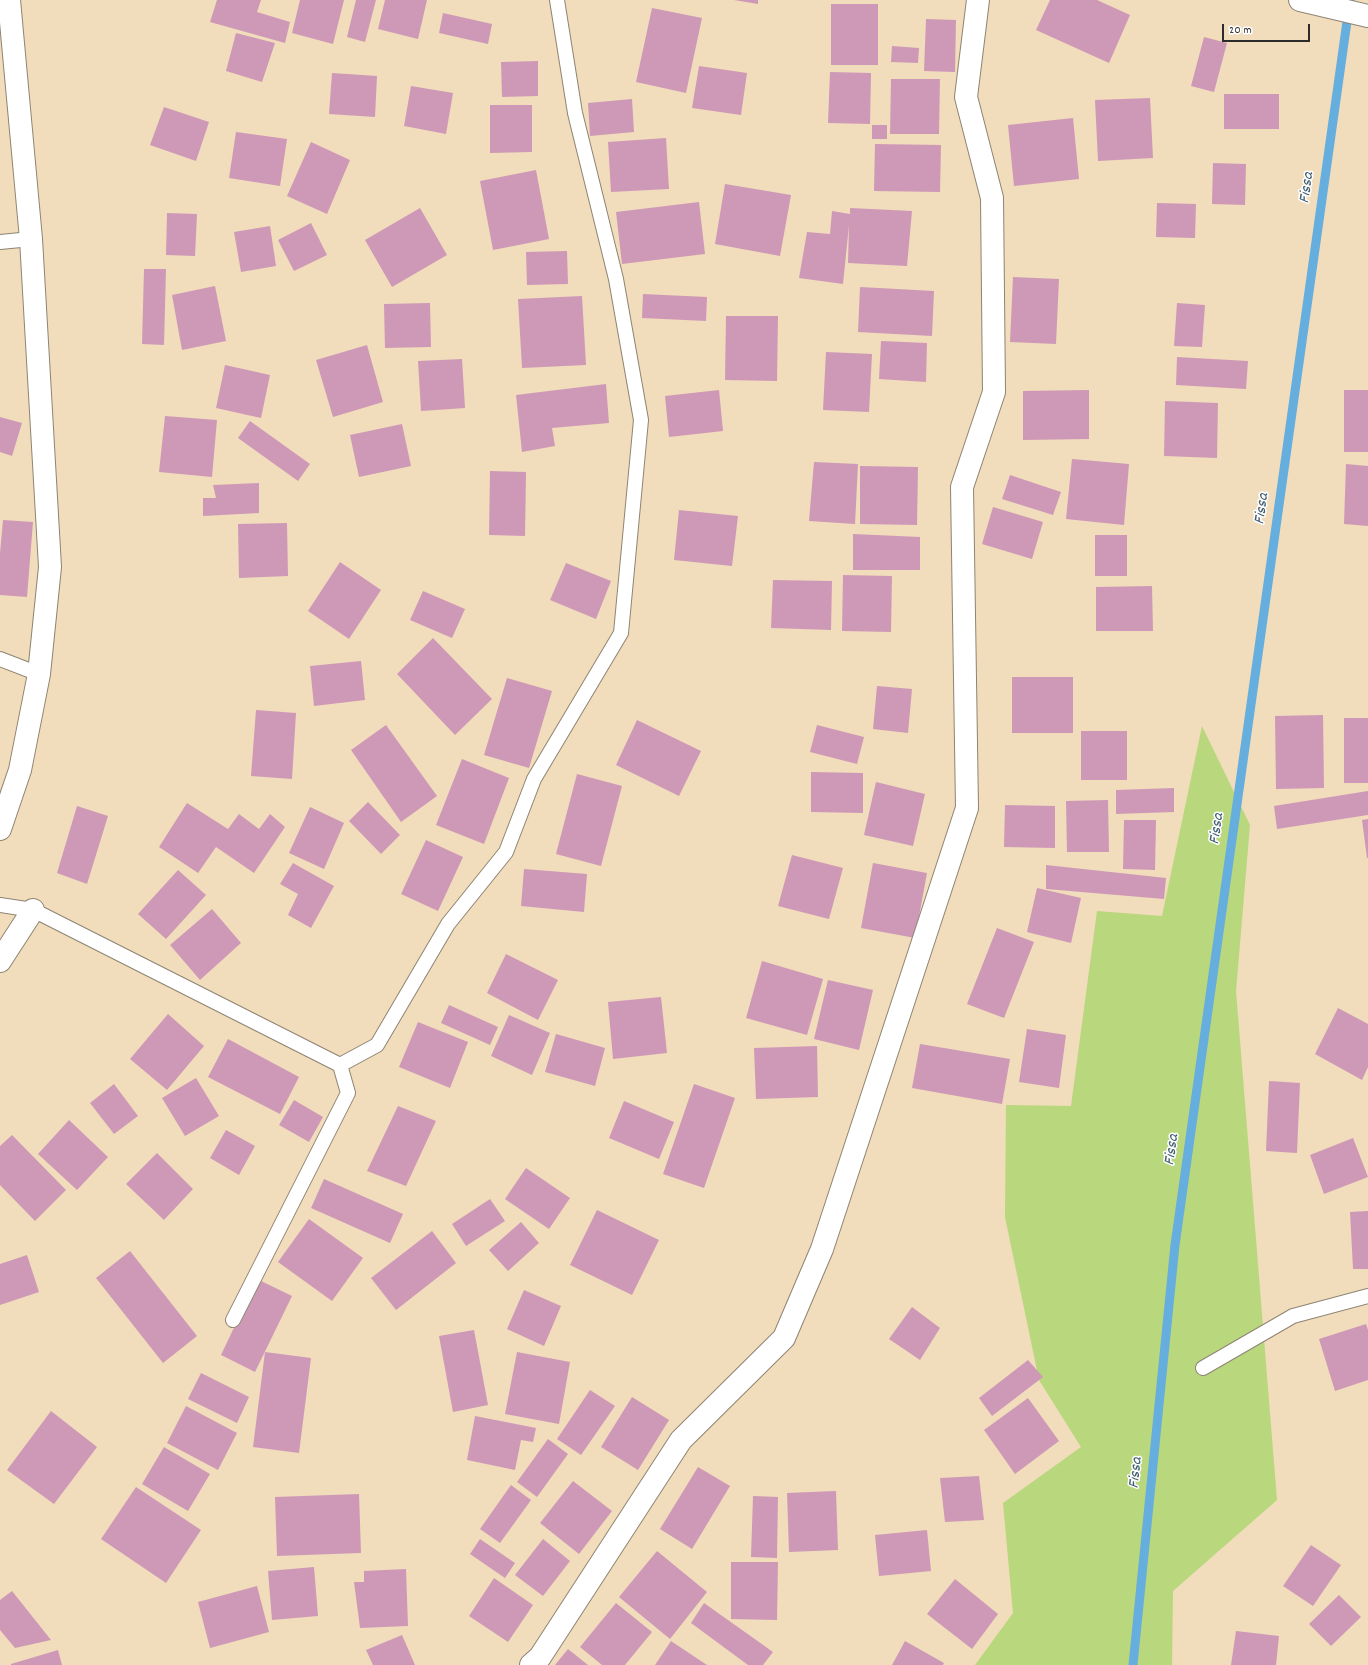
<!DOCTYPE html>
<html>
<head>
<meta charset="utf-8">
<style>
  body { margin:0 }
  #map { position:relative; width:1368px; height:1665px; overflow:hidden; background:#f1dcbb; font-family:Dekko,sans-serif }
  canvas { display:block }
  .scale { position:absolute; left:1222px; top:24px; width:88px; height:18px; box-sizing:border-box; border:2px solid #2b2b2b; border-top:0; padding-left:5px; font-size:12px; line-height:14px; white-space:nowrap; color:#2b2b2b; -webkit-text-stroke:3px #fff; paint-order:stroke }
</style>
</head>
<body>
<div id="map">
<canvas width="1368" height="1665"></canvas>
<div class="scale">20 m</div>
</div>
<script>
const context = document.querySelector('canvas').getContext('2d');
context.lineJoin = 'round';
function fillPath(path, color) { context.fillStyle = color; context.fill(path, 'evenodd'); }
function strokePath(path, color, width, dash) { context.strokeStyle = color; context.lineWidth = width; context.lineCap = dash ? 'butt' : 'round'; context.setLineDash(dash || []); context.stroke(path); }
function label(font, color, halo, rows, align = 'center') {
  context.font = font + ' Dekko,sans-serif'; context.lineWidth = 3; context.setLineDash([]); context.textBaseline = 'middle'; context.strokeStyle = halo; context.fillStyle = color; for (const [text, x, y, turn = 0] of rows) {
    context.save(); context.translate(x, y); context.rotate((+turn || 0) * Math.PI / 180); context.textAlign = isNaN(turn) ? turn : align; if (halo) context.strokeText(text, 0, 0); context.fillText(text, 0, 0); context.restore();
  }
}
fillPath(new Path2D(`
  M 1202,726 L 1250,825 L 1236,991 L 1277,1500 L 1173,1591 L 1172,1665 L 975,1665 L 1013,1613 L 1003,1503 L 1081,1447 L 1039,1380 L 1005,1217 L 1006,1105 L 1071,1106 L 1097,911 L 1162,916 Z`), '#b9d77d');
strokePath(new Path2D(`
  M 1133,1665 L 1175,1245 L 1350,0`), '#66aedd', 9);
fillPath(new Path2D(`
  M 217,0 L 261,0 L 257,12 L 290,22 L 285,43 L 210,22 Z
  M 300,0 L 344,0 L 333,44 L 292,33 Z
  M 356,0 L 376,0 L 365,42 L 347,37 Z
  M 385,0 L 427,0 L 418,39 L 378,29 Z
  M 734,0 L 758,0 L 758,4 Z
  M 1050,0 L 1097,0 L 1130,15 L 1109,63 L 1036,30 Z
  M 831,4 L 878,4 L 878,65 L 831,65 Z
  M 652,8 L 702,18 L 686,93 L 636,82 Z
  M 443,13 L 492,24 L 488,44 L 439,33 Z
  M 926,19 L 956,20 L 955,72 L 924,71 Z
  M 236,33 L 275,43 L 262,82 L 226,71 Z
  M 1204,37 L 1227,43 L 1214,92 L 1191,86 Z
  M 892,46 L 919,48 L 918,63 L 891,62 Z
  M 538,61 L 538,96 L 502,97 L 501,62 Z
  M 699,66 L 747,73 L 741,115 L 692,108 Z
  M 830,72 L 871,73 L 870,124 L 828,123 Z
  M 332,73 L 377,76 L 375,117 L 329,114 Z
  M 891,79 L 940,79 L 939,134 L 890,134 Z
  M 411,86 L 453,93 L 446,134 L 404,126 Z
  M 1224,94 L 1279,94 L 1279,129 L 1224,129 Z
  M 1150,98 L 1153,158 L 1098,161 L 1095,100 Z
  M 632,99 L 634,132 L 590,136 L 588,103 Z
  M 490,105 L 532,105 L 532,152 L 490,153 Z
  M 164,107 L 209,122 L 196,161 L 150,145 Z
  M 1073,118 L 1079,179 L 1014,186 L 1008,125 Z
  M 872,125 L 887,125 L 887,139 L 872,139 Z
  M 236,132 L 287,139 L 280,186 L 229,178 Z
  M 666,138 L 669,189 L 611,192 L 608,142 Z
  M 311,142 L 350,160 L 327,214 L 287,196 Z
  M 875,144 L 941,145 L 940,192 L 874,191 Z
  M 1213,163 L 1246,164 L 1245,205 L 1212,204 Z
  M 536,170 L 549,239 L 493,250 L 480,181 Z
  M 725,184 L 791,195 L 780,256 L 715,244 Z
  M 699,202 L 705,254 L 622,264 L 616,212 Z
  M 1157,203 L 1196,204 L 1195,238 L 1156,237 Z
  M 420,208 L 447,255 L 392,287 L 365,240 Z
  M 850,208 L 912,211 L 907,266 L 848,263 L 849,225 L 843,284 L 799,278 L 807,232 L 830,234 L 832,211 L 850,214 Z
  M 167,213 L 197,214 L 195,256 L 166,255 Z
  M 311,223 L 327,255 L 294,271 L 278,240 Z
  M 270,226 L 276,266 L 241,272 L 234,232 Z
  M 567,251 L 568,284 L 527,285 L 526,252 Z
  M 144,269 L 166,269 L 164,345 L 142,344 Z
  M 1013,277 L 1059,279 L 1056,344 L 1010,342 Z
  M 215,286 L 226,341 L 182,350 L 172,295 Z
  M 860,287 L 934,291 L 932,336 L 858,332 Z
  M 643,294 L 707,297 L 706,321 L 642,318 Z
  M 582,296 L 586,365 L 522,368 L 518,299 Z
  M 430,303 L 431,347 L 385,348 L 384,304 Z
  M 1177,303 L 1205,305 L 1202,347 L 1174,346 Z
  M 726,316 L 778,316 L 777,381 L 725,380 Z
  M 881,341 L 927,343 L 926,382 L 879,379 Z
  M 367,345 L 383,402 L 333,417 L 316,360 Z
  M 826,352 L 872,354 L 869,412 L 823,410 Z
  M 1177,357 L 1248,361 L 1246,389 L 1176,385 Z
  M 462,359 L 465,408 L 421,411 L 418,361 Z
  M 225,365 L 270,375 L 261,418 L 216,408 Z
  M 606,384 L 609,423 L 552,428 L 555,446 L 522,452 L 516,395 Z
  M 719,390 L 723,431 L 669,437 L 665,396 Z
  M 1089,390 L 1089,439 L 1023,440 L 1023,391 Z
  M 1344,390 L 1368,390 L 1368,452 L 1344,452 Z
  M 1165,401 L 1218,403 L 1217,458 L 1164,456 Z
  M 165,416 L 217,420 L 212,477 L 159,472 Z
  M 0,417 L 22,423 L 12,456 L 0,452 Z
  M 250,421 L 310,464 L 298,481 L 238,438 Z
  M 402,424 L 411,466 L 359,477 L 350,435 Z
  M 1072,459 L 1129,464 L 1124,525 L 1066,519 Z
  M 814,462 L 858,464 L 855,524 L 809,521 Z
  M 1346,464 L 1368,466 L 1368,526 L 1344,524 Z
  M 860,466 L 918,467 L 917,525 L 860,524 Z
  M 490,471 L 526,472 L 525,536 L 489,535 Z
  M 1010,475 L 1061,492 L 1053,515 L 1002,499 Z
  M 259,483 L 259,513 L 203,516 L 203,498 L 216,498 L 213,485 Z
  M 993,507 L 1043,522 L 1032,559 L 982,544 Z
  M 679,510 L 738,516 L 732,566 L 674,560 Z
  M 3,520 L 33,522 L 27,597 L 0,595 L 0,553 Z
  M 287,523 L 288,576 L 239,578 L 238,524 Z
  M 853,534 L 920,537 L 920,570 L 853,570 Z
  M 1095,535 L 1127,535 L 1127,576 L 1095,576 Z
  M 340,562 L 381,590 L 349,639 L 308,611 Z
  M 566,563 L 611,581 L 596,619 L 550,600 Z
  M 843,575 L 892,576 L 891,632 L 842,631 Z
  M 773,580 L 832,581 L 831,630 L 771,628 Z
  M 1152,586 L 1153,631 L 1096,631 L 1096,587 Z
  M 423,591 L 465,609 L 452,638 L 410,620 Z
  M 433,638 L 492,699 L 455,735 L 397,674 Z
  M 361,661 L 365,700 L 314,706 L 310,666 Z
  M 1012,677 L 1073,677 L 1073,733 L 1012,733 Z
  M 507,678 L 552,691 L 529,768 L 484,755 Z
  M 877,686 L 912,689 L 908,733 L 873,729 Z
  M 256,710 L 296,713 L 292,779 L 251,776 Z
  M 1323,715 L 1324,788 L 1276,789 L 1275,716 Z
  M 1344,718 L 1368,718 L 1368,783 L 1344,783 Z
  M 637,720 L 701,751 L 679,796 L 616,765 Z
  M 386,725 L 437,796 L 401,822 L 351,750 Z
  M 817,725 L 864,737 L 857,764 L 810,752 Z
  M 1081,731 L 1127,731 L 1127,780 L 1081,780 Z
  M 462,759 L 509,778 L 484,844 L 436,825 Z
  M 811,772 L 863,773 L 863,813 L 811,812 Z
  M 577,774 L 622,786 L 601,866 L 556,854 Z
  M 876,782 L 925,794 L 913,846 L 864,835 Z
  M 1174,788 L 1174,812 L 1116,814 L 1116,790 Z
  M 1368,791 L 1368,815 L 1277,829 L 1274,806 Z
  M 1108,800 L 1109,852 L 1067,852 L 1066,801 Z
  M 368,802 L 400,835 L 381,854 L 349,821 Z
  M 187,803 L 228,829 L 239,814 L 259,829 L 270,814 L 285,827 L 254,873 L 216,847 L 198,873 L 159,847 Z
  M 1005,805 L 1055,806 L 1055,848 L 1004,847 Z
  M 77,806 L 108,816 L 87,884 L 57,873 Z
  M 310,807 L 344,823 L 324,869 L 289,853 Z
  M 1368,819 L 1368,858 L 1367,858 L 1362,820 Z
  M 1124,820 L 1156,820 L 1155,870 L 1123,869 Z
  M 426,840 L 463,857 L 438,911 L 401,894 Z
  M 792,855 L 843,868 L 829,919 L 778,906 Z
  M 293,863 L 334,886 L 311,928 L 288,915 L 298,894 L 280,884 Z
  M 873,863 L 927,873 L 915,938 L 861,928 Z
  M 1046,865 L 1166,878 L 1164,899 L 1046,889 Z
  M 524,869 L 587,874 L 584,912 L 521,906 Z
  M 178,870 L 206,895 L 166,939 L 138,914 Z
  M 1037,888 L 1081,898 L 1071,943 L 1027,932 Z
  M 212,909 L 241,943 L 200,980 L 170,945 Z
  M 997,928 L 1034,942 L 1004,1018 L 967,1004 Z
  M 506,954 L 558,980 L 538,1020 L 487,993 Z
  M 762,961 L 823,979 L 807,1035 L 746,1018 Z
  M 828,980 L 873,990 L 859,1050 L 814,1039 Z
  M 661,997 L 667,1053 L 613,1059 L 608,1002 Z
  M 449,1005 L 498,1027 L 490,1045 L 441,1023 Z
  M 1338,1008 L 1368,1024 L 1368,1067 L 1362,1080 L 1315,1054 Z
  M 168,1014 L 204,1046 L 167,1090 L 130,1059 Z
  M 509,1015 L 550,1033 L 532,1075 L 491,1056 Z
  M 418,1022 L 468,1042 L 450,1088 L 399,1067 Z
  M 1027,1029 L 1066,1035 L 1059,1088 L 1019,1082 Z
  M 556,1034 L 605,1048 L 595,1086 L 545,1072 Z
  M 228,1039 L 299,1077 L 280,1114 L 208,1077 Z
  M 920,1044 L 1010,1059 L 1002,1104 L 912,1088 Z
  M 817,1046 L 818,1097 L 756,1099 L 754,1048 Z
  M 196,1078 L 219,1116 L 185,1136 L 162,1098 Z
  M 1269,1081 L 1300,1083 L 1297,1153 L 1266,1151 Z
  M 114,1084 L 138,1116 L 114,1134 L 90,1103 Z
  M 694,1084 L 735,1098 L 704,1188 L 663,1174 Z
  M 294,1100 L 323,1117 L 309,1142 L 279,1125 Z
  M 624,1101 L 674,1122 L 659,1159 L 609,1138 Z
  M 398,1106 L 436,1121 L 406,1186 L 367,1171 Z
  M 69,1120 L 108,1157 L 77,1190 L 38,1154 Z
  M 226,1130 L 255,1146 L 239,1175 L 210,1158 Z
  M 12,1135 L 66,1190 L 35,1221 L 0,1185 L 0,1146 Z
  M 1353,1138 L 1368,1177 L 1324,1194 L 1310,1155 Z
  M 157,1153 L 193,1189 L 164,1220 L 126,1184 Z
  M 526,1168 L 570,1198 L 549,1229 L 505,1199 Z
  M 324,1179 L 403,1214 L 390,1243 L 311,1208 Z
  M 490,1199 L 505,1221 L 466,1246 L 452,1224 Z
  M 597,1210 L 659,1240 L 632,1295 L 570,1265 Z
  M 1368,1211 L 1368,1269 L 1353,1269 L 1350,1212 Z
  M 309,1219 L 363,1258 L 332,1301 L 278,1262 Z
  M 521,1222 L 539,1243 L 508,1271 L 489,1250 Z
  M 432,1231 L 456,1263 L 396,1310 L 371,1278 Z
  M 130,1251 L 197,1336 L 163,1363 L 96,1278 Z
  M 27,1255 L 39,1292 L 0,1305 L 0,1264 Z
  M 257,1279 L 292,1296 L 255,1372 L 221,1355 Z
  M 524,1290 L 561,1306 L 544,1346 L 507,1329 Z
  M 912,1307 L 940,1328 L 920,1360 L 889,1339 Z
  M 1366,1324 L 1368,1330 L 1368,1380 L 1335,1391 L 1319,1339 Z
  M 474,1330 L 488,1405 L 453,1412 L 439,1336 Z
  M 265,1352 L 311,1358 L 299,1453 L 253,1447 Z
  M 517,1352 L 570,1362 L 559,1424 L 505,1414 Z
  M 1028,1360 L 1043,1377 L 992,1416 L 979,1398 Z
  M 201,1373 L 249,1397 L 237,1423 L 188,1399 Z
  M 590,1390 L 615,1406 L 581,1455 L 557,1439 Z
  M 632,1397 L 669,1420 L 638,1470 L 601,1447 Z
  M 1028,1398 L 1059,1441 L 1015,1474 L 984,1430 Z
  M 186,1406 L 237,1433 L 218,1470 L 167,1443 Z
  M 51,1411 L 97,1447 L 54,1504 L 7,1470 Z
  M 475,1416 L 536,1428 L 533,1442 L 521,1440 L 515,1470 L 467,1460 Z
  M 548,1439 L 568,1454 L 537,1497 L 517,1482 Z
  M 164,1447 L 210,1474 L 188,1511 L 142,1484 Z
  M 698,1467 L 730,1486 L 692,1549 L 660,1529 Z
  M 979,1476 L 984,1520 L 945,1522 L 940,1478 Z
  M 573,1481 L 612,1511 L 579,1554 L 540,1523 Z
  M 511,1485 L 531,1500 L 500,1543 L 480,1529 Z
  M 136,1487 L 201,1530 L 166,1583 L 101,1539 Z
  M 836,1491 L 838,1550 L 789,1552 L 787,1493 Z
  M 359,1494 L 361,1553 L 277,1556 L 275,1497 Z
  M 753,1496 L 778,1497 L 777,1558 L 751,1557 Z
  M 927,1530 L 931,1571 L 879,1576 L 875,1535 Z
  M 480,1539 L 515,1563 L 505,1578 L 470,1554 Z
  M 543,1539 L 570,1561 L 543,1596 L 515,1575 Z
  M 1311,1545 L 1341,1565 L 1313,1606 L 1283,1586 Z
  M 657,1551 L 707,1592 L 670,1639 L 619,1597 Z
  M 731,1562 L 778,1562 L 777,1620 L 731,1619 Z
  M 314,1567 L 318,1616 L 272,1620 L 268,1571 Z
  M 406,1569 L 408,1626 L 360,1628 L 354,1582 L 364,1582 L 364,1571 Z
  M 494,1578 L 533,1605 L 508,1642 L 469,1616 Z
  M 955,1579 L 998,1614 L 972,1649 L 927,1614 Z
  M 257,1586 L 269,1632 L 210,1648 L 198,1602 Z
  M 12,1591 L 51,1640 L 15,1648 L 0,1630 L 0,1600 Z
  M 1339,1595 L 1361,1617 L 1331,1646 L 1309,1624 Z
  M 616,1603 L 652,1632 L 625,1665 L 602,1665 L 580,1647 Z
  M 704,1603 L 773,1652 L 763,1665 L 748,1665 L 691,1623 Z
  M 1236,1631 L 1279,1636 L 1276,1665 L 1231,1665 Z
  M 402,1635 L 415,1665 L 373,1665 L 366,1650 Z
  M 671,1641 L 707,1665 L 655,1665 Z
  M 905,1641 L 944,1663 L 943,1665 L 892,1665 Z
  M 568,1649 L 588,1665 L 555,1665 Z
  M 58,1650 L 62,1665 L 11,1665 L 11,1664 Z`), '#ce99b7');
const lane = new Path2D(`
  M 0,242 L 31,239
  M 0,659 L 39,674
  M 0,905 L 33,910 L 340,1065 L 377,1045 L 448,924 L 506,852 L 534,779 L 621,633 L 641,420 L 616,279 L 575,113 L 557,0
  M 233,1320 L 348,1093 L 340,1065
  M 1203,1368 L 1293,1316 L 1368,1296`);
const street = new Path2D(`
  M 1300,0 L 1368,16
  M 0,829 L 20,770 L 39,674 L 50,567 L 31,239 L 9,0
  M 0,961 L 33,910
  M 531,1665 L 540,1657 L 681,1440 L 784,1338 L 822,1249 L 967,808 L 962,487 L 994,392 L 992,198 L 966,97 L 978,0`);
strokePath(lane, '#8e8473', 16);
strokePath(street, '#8e8473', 24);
strokePath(lane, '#fff', 14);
strokePath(street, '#fff', 22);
label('italic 16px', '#435f72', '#fff', [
  ["Fissa",1308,188,-82],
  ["Fissa",1263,509,-82],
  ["Fissa",1218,829,-82],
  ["Fissa",1173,1150,-82],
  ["Fissa",1137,1473,-84]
]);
</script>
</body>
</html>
